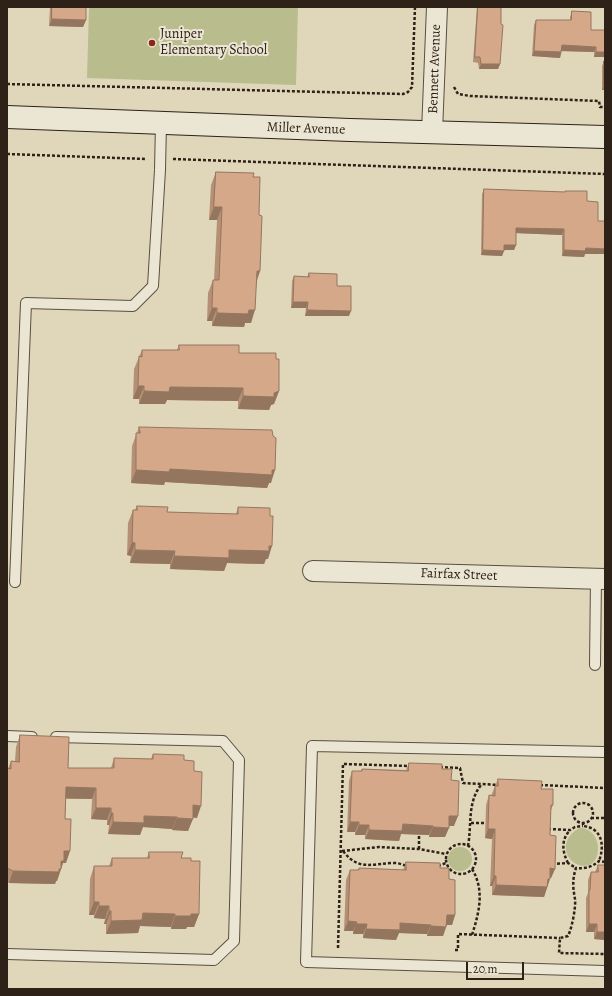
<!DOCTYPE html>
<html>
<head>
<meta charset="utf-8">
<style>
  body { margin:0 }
  #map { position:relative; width:612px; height:996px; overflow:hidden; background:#e0d7bb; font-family:Alegreya,serif }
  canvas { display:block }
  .frame { position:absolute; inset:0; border:8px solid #2e2118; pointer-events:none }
  .scale { position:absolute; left:466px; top:962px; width:58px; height:18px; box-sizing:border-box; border:2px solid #2e2118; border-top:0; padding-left:5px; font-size:12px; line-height:14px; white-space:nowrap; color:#2e2118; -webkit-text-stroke:3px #ebe5d3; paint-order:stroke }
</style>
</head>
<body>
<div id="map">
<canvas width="612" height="996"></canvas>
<div class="frame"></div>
<div class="scale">20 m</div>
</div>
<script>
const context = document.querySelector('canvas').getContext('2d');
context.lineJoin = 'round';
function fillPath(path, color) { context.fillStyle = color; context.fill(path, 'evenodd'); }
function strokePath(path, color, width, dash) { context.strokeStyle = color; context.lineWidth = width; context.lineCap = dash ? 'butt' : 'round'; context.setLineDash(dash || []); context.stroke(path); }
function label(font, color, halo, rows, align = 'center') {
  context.font = font + ' Alegreya,serif'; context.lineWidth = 4; context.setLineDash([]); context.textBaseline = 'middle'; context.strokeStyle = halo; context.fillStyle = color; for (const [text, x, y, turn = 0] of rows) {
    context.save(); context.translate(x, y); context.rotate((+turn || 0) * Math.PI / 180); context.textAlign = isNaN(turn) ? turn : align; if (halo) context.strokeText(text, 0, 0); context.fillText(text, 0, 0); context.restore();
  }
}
fillPath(new Path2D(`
  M 89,7 L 298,7 L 296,85 L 87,78 Z
  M 580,828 C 594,828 601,843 597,856 C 593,869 577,868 570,859 C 561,847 568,833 580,828 Z
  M448 859a12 12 0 1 1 24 0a12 12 0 1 1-24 0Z`), '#b9bc8c');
const lane = new Path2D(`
  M 15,582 L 26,303 L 133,306 L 153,286 L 160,170 L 161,123
  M 595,665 L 596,578
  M 7,736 L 32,737
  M 605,752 L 312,746 L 306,962 L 605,971
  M 7,954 L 214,960 L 234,941 L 239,760 L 223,741 L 56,737`);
const street = new Path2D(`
  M 432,132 L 437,7
  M 313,571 L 605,579`);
const secondary = new Path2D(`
  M 7,117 L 350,130 L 605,137`);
strokePath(lane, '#5a4e41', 12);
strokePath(street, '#5a4e41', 22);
strokePath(secondary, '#2e2118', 24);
strokePath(new Path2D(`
  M 7,84 L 403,94 L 408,92 L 412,87 L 415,7
  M 454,87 L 458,94 L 470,96 L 599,101 L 600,107 L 605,107
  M 7,154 L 146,159
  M 173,159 L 605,174
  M 440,767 L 460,768 L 463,783 L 499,785
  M 540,785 L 605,788
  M573 813a10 10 0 1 1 20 0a10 10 0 1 1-20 0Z
  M 591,818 L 605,818
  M 583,822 L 583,826 C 602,828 605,845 599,861
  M 471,823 L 488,823
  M 548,829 L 570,830 L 575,827 L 583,826
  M446 859a15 15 0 1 1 30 0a15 15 0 1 1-30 0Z
  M 468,846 C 472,824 467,803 481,785
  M 419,849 L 419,832
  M 342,851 L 379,847 L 419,849 L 446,854
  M 343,851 C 359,872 373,863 395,863 C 399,863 403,865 407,866
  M 605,862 L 599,861 C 592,867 585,869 576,868 C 572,880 573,888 575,899 C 576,907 572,928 568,936 L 560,938 L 559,953 L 605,954
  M 568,863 C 562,851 561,840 570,830
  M 552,864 L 568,863 L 576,868
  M 438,866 L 446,863
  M 472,869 C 485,890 479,913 472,935
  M 338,948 L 343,764 L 411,766
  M 455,950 L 458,950 L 458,934 L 560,938`), '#2e2118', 2.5, [3, 2]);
strokePath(lane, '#ebe5d3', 10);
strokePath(street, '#ebe5d3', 20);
strokePath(secondary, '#ebe5d3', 22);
fillPath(new Path2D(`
  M 50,7 L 86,7 L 86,20 L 83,27 L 49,26 Z
  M 477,7 L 501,7 L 500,64 L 498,69 L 479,69 L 478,63 L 473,62 Z
  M 572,11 L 591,30 L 605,30 L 605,57 L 594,57 L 594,52 L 562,51 L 560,58 L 532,56 L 534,25 L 536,20 L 570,20 L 570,17 Z
  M 604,61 L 605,61 L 605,90 L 602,90 L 602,66 Z
  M 216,172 L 253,177 L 259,215 L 260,271 L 257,281 L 251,323 L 245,323 L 244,327 L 212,326 L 212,321 L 207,321 L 208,293 L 213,280 L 214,280 L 217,220 L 209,220 L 211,185 Z
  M 484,189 L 565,192 L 565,191 L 587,201 L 598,221 L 605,221 L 605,254 L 585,254 L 584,257 L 562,256 L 562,235 L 516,233 L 516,245 L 514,250 L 504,250 L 502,256 L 481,255 L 482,194 Z
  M 309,273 L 337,286 L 349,316 L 305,316 L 306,308 L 291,308 L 292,281 L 294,276 L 307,277 Z
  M 179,345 L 239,353 L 276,359 L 279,391 L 274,404 L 271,405 L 269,410 L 238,409 L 238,401 L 167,400 L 165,404 L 139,404 L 139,399 L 133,399 L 134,369 L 142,350 L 177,350 Z
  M 139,427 L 271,483 L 269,483 L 267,488 L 165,482 L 164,485 L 131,483 L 132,446 Z
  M 137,506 L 167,512 L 236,514 L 238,507 L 268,559 L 266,559 L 264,564 L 227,563 L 224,571 L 170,569 L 170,564 L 130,563 L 131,556 L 127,555 L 128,523 L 133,510 L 135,510 Z
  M 20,735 L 68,768 L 111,768 L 114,758 L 151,759 L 153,754 L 184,760 L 194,771 L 197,818 L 193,817 L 188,831 L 172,830 L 172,829 L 143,827 L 140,835 L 108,834 L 109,825 L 107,825 L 107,820 L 91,819 L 92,799 L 66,799 L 65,819 L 66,863 L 63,863 L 57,881 L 56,881 L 55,884 L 9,883 L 7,882 L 7,768 L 8,769 L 11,761 L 15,761 L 16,747 Z
  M 409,763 L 442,769 L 451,780 L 454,826 L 449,826 L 445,837 L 429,837 L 429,835 L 401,834 L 399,841 L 365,839 L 365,835 L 355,835 L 355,832 L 347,832 L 349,781 L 352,771 L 361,771 L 362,769 L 406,770 Z
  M 498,779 L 541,789 L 553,805 L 551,810 L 550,835 L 555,869 L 551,878 L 550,878 L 544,897 L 492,895 L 492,886 L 490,886 L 492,839 L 485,838 L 486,805 L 489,795 L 491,796 Z
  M 149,852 L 181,858 L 191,861 L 199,914 L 194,927 L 187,927 L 186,929 L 171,929 L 171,927 L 140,926 L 138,933 L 106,934 L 106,924 L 104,924 L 105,919 L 94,918 L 94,915 L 89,915 L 90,879 L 94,866 L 109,866 L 112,858 L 147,858 Z
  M 406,862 L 440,868 L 449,879 L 455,915 L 452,925 L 447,925 L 443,936 L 427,936 L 427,934 L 399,933 L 396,940 L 363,938 L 363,934 L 353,934 L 353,931 L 344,931 L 346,880 L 350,870 L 358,870 L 359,868 L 403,870 Z
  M 598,865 L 605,940 L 594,939 L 594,932 L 586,932 L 586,898 L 588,893 L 588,880 L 591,872 L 595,872 Z`), '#b69075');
fillPath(new Path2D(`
  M 52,19 L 86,20 L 83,27 L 49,26 Z
  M 562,45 L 596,47 L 594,52 L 560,51 Z
  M 534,51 L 561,52 L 560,58 L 532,56 Z
  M 596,52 L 605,52 L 605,57 L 594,57 Z
  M 481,64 L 500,64 L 498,69 L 479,69 Z
  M 604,85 L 605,85 L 605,90 L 602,90 Z
  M 214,207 L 222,207 L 217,220 L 209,220 Z
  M 516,228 L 564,229 L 562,235 L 514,233 Z
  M 504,245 L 516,245 L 514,250 L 502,250 Z
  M 586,248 L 605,249 L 605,254 L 585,254 L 584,257 L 562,256 L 564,250 Z
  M 483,250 L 504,251 L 502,256 L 481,255 Z
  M 257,271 L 260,271 L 255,284 Z
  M 293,302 L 308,302 L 306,308 L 291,308 Z
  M 212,308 L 217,308 L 212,321 L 207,321 Z
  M 249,310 L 255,310 L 251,323 L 245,323 L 244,327 L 212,326 L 217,313 Z
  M 307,310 L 351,311 L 349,316 L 305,316 Z
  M 138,386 L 144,386 L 139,399 L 133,399 Z
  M 170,387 L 243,388 L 238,401 L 167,400 L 165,404 L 139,404 L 144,391 Z
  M 279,391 L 274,404 L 271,405 L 269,410 L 238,409 L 243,396 L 274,393 Z
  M 170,469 L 272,470 L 275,470 L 271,483 L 269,483 L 267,488 L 165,482 L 164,485 L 131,483 L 136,470 Z
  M 132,542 L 135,543 L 131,556 L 127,555 Z
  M 269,546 L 272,546 L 268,559 L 266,559 L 264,564 L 227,563 L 224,571 L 170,569 L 174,556 Z
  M 135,550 L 175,551 L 170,564 L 130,563 Z
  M 66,787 L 96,788 L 92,799 L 62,798 Z
  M 193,805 L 201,806 L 197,818 L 189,817 Z
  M 96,808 L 111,808 L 107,820 L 91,819 Z
  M 111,813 L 113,813 L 109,825 L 107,825 Z
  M 144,816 L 177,817 L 172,829 L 143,827 L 140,835 L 108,834 L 113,822 Z
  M 449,816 L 458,816 L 454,826 L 446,826 Z
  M 177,818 L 193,819 L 188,831 L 172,830 Z
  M 350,822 L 359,822 L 355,832 L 347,832 Z
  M 403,824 L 433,826 L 429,835 L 401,834 L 399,841 L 365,839 L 369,830 Z
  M 359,825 L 369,825 L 365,835 L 355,835 Z
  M 433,827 L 449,828 L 445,837 L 429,837 Z
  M 488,829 L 495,829 L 492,839 L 485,838 Z
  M 64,851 L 70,851 L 66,863 L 63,863 L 57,881 L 56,881 L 55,884 L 9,883 L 13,871 Z
  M 550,868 L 555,869 L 551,878 L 547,878 Z
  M 494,876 L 496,876 L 492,886 L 490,886 Z
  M 548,879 L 550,879 L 544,897 L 492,895 L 496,885 Z
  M 94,902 L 99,902 L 94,915 L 89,915 Z
  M 99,906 L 109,906 L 105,919 L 94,918 Z
  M 109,911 L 111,911 L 106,924 L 104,924 Z
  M 143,913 L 175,914 L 171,927 L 140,926 L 138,933 L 106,934 L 111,921 Z
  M 191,914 L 199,914 L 194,927 L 187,927 L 186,929 L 171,929 L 175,916 Z
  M 447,915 L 455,915 L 452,925 L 443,925 Z
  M 348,921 L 357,922 L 353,931 L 344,931 Z
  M 400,923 L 431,925 L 427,934 L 399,933 L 396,940 L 363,938 L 366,929 Z
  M 356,924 L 367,924 L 363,934 L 353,934 Z
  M 589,924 L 597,924 L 594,932 L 586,932 Z
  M 431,926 L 446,927 L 443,936 L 427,936 Z
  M 597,932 L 605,932 L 605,940 L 594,939 Z`), '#94765f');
const building = new Path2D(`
  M 52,7 L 86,7 L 86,20 L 52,19 Z
  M 478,7 L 501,7 L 501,24 L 503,25 L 500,64 L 481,64 L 480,57 L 475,57 Z
  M 572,11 L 591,12 L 591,30 L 605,30 L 605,52 L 596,52 L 596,47 L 562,45 L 561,52 L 534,51 L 536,20 L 571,20 Z
  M 604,61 L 605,61 L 605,85 L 604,85 Z
  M 216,172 L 254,173 L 253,177 L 260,177 L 259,215 L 262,216 L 260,271 L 257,271 L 255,310 L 249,310 L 248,314 L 217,313 L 217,308 L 212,308 L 213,280 L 219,280 L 222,207 L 214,207 Z
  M 484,189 L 565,192 L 565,191 L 587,191 L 587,201 L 598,202 L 598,221 L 605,221 L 605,249 L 586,248 L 585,251 L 564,250 L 564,229 L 516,228 L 516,245 L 504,245 L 504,251 L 483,250 Z
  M 309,273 L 337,274 L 337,286 L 351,286 L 351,311 L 307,310 L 308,302 L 293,302 L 294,276 L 309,277 Z
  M 179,345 L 239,345 L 239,353 L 276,353 L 276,359 L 279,359 L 279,391 L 274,393 L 274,397 L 243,396 L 243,388 L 170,387 L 169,392 L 144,391 L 144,386 L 138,386 L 139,356 L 142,357 L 142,350 L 179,350 Z
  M 139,427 L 272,430 L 273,436 L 276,438 L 275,470 L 272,470 L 272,475 L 170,469 L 169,472 L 136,470 L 136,433 L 140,433 Z
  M 137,506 L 168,507 L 167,512 L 238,514 L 238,507 L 270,508 L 270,516 L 273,516 L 272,546 L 269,546 L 269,551 L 229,550 L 229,558 L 174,556 L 175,551 L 135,550 L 135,543 L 132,542 L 133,510 L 137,510 Z
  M 20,735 L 69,737 L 68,768 L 114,768 L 114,758 L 153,759 L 153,754 L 184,755 L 184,760 L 194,761 L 194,771 L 202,772 L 201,806 L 193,805 L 193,819 L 177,818 L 177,817 L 144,816 L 144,823 L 113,822 L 113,813 L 111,813 L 111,808 L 96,808 L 96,788 L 66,787 L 65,819 L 71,819 L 70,851 L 64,851 L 64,861 L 61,861 L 61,869 L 59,869 L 59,872 L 13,871 L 7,868 L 7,768 L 11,769 L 11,761 L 19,762 Z
  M 409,763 L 442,764 L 442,769 L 452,769 L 451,780 L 459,781 L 458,816 L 449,816 L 449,828 L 433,827 L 433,826 L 403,824 L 402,831 L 369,830 L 369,825 L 359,825 L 359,822 L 350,822 L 352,771 L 362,771 L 362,769 L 408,771 Z
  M 498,779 L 542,781 L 541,789 L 553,789 L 553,805 L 551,805 L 550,835 L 556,836 L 555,869 L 550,868 L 550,879 L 548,879 L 547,887 L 496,885 L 496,876 L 494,876 L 495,829 L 488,829 L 489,795 L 495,796 L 495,786 L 498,786 Z
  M 149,852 L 183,852 L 181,858 L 191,858 L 191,861 L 200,861 L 199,914 L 191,914 L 191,916 L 175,916 L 175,914 L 143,913 L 142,920 L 111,921 L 111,911 L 109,911 L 109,906 L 99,906 L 99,902 L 94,902 L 94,866 L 112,866 L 112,858 L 149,858 Z
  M 406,862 L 440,863 L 440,868 L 449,868 L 449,879 L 455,880 L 455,915 L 447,915 L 446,927 L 431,926 L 431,925 L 400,923 L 400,930 L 366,929 L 367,924 L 356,924 L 357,922 L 348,921 L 350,870 L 359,870 L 359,868 L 406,870 Z
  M 598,865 L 605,865 L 605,932 L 597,932 L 597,924 L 589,924 L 589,890 L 590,890 L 591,872 L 598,872 Z`);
fillPath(building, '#d4a888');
strokePath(building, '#94765f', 1);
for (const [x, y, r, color] of [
  [152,43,4,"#8f2418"]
]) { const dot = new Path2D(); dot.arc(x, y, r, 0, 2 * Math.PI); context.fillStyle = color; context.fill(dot); strokePath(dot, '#ebe5d3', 1.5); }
label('14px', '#2e2118', '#ebe5d3', [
  ["Juniper",160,35],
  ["Elementary School",160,51]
], 'left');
label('14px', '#2e2118', '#ebe5d3', [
  ["Bennett Avenue",435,69,-88],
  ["Miller Avenue",306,129,2],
  ["Fairfax Street",459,575,2]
]);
</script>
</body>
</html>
